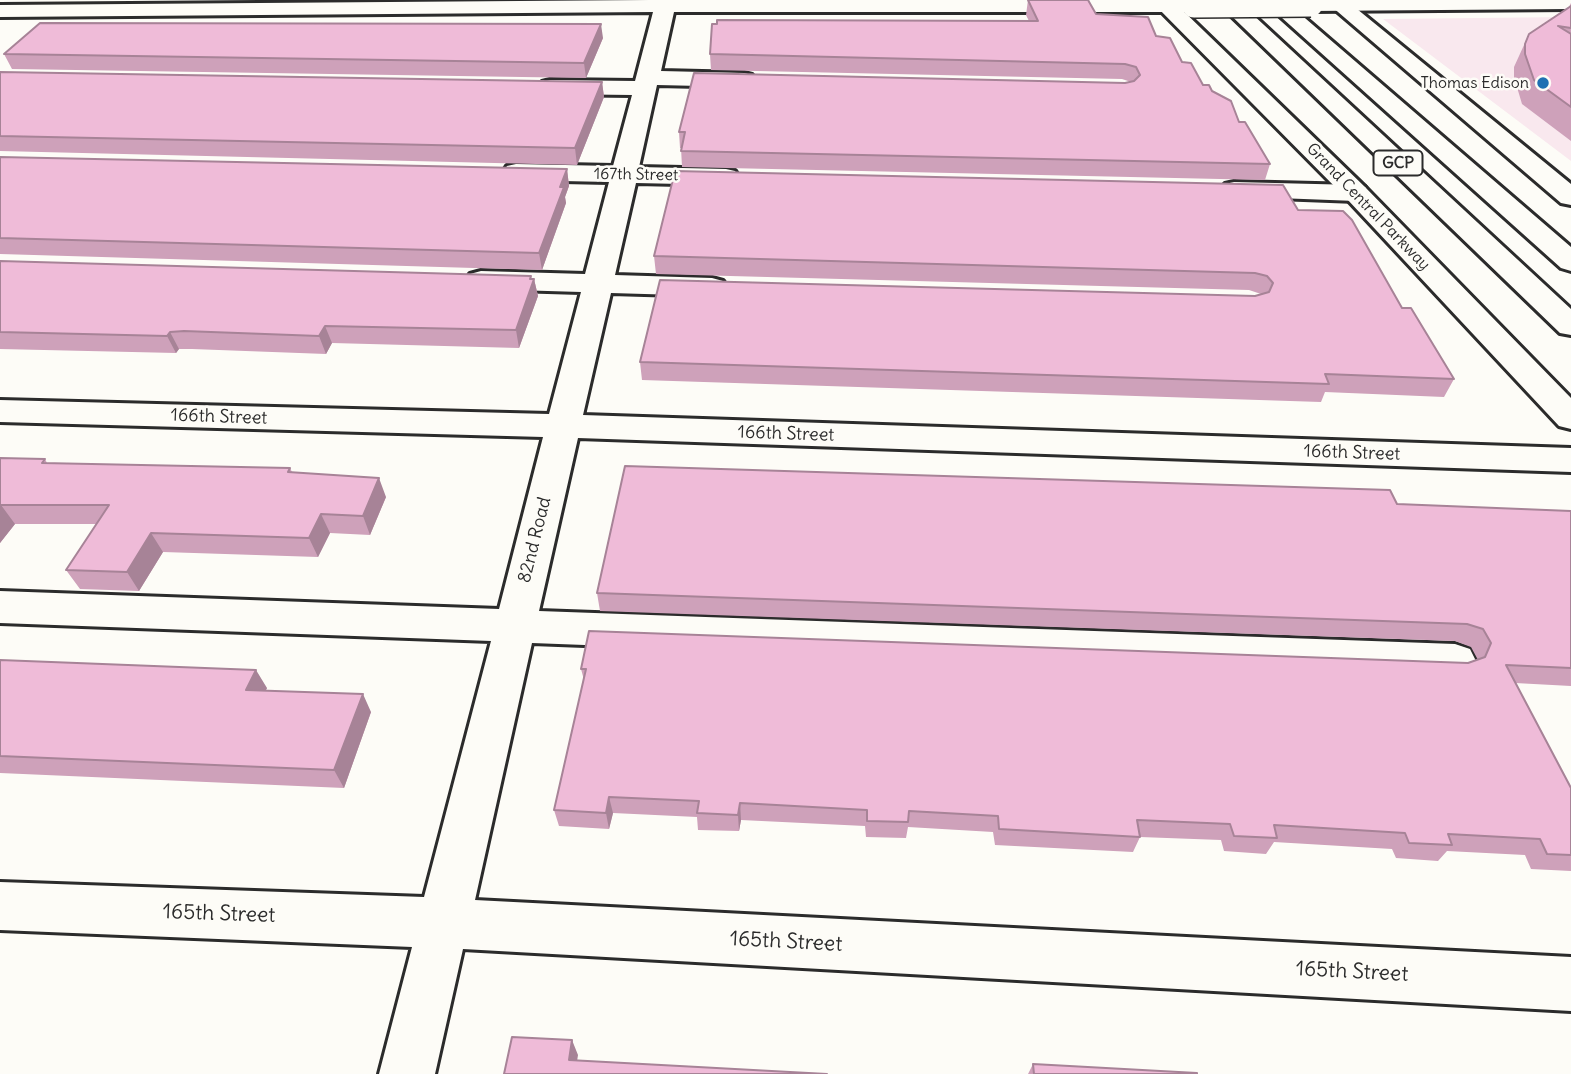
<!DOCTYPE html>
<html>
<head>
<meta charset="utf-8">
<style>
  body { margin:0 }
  canvas { display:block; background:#fdfcf7 }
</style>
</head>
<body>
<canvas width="1571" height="1074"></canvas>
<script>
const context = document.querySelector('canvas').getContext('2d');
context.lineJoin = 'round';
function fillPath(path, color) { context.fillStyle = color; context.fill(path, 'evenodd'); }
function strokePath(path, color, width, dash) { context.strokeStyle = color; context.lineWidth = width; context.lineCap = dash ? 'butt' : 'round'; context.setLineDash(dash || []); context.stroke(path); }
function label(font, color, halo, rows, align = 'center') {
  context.font = font + ' Delius,sans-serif'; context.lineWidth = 5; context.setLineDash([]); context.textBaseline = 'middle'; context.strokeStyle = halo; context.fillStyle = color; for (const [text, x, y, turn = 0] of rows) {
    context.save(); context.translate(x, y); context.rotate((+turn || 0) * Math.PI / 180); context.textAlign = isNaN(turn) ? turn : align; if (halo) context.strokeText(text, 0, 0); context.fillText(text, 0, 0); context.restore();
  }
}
fillPath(new Path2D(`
  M 1571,17 L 1571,161 L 1383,19 Z`), '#f9e8ee');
const minor = new Path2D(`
  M 649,0 L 1194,0 L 1201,2 L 1204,6 L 1201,10 L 1194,12 L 674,12 L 661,71 L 744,73 L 752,75 L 755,80 L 752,85 L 744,87 L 657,85 L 639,167 L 726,169 L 735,171 L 739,177 L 735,183 L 726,185 L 636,183 L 615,275 L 712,278 L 723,281 L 727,287 L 723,293 L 712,296 L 611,293 L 583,415 L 1571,448 L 1571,472 L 578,438 L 539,611 L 1455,644 L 1470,649 L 1476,661 L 1470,673 L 1455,678 L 532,643 L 475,900 L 1571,957 L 1571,1011 L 463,949 L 435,1074 L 379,1074 L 412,947 L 0,930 L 0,882 L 424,897 L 491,641 L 0,623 L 0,591 L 499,609 L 543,437 L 0,422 L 0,400 L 549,414 L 581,292 L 481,289 L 470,286 L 466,280 L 470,274 L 481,271 L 585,274 L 609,182 L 516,180 L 507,178 L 503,172 L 507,166 L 516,164 L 613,166 L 632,95 L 550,94 L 542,92 L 538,87 L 542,82 L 550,80 L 635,81 L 653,12 L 0,17 L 0,5 Z
  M 1571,0 L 1571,9 L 1311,11 L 1304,9 L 1301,5 L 1307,0 Z
  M 1234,182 L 1356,185 L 1365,187 L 1369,193 L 1365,199 L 1356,201 L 1225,196 L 1221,190 L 1225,184 Z`);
const major = new Path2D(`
  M 1150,0 L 1172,0 L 1365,187 L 1571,398 L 1571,429 L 1559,426 L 1347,199 Z
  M 1324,0 L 1346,0 L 1571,184 L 1571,205 L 1561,203 Z`);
const highway = new Path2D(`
  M 1215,0 L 1237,0 L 1571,309 L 1571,335 L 1560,333 Z
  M 1262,0 L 1284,0 L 1571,247 L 1571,271 L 1561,268 Z`);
strokePath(minor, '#2b2b2b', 6);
strokePath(major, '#2b2b2b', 6);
strokePath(highway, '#2b2b2b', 6);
fillPath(minor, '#fdfcf7');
fillPath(major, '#fdfcf7');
fillPath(highway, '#fdfcf7');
const minorBridge = new Path2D(`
  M 1194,6 L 1311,5`);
strokePath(minorBridge, '#2b2b2b', 26, []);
strokePath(minorBridge, '#fdfcf7', 23);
fillPath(new Path2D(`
  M 1028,0 L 1096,14 L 1156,36 L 1203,85 L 1212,91 L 1239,122 L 1270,164 L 1265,180 L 682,167 L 681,148 L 680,148 L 679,132 L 1131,82 L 1122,79 L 711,70 L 710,54 L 1029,21 L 1026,15 Z
  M 1571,3 L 1571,141 L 1522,104 L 1514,77 L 1514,67 L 1529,34 L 1569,7 Z
  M 603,38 L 586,78 L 12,69 L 4,54 Z
  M 0,73 L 602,82 L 604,97 L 577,165 L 0,151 Z
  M 0,157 L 567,169 L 569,186 L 565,197 L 566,203 L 542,270 L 0,254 Z
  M 1298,210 L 1402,308 L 1454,379 L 1444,397 L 1325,392 L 1321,402 L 642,380 L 640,362 L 1255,296 L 1261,294 L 1249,290 L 656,274 L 654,256 Z
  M 0,261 L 534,279 L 538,296 L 519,348 L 332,343 L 326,354 L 192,349 L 179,349 L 176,353 L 0,349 Z
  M 0,458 L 45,459 L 47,463 L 290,468 L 292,472 L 386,497 L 370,535 L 330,533 L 318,557 L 163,552 L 139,591 L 80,589 L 66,570 L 97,524 L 15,524 L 0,543 Z
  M 1397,504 L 1571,511 L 1571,686 L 1515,683 L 1571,788 L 1571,871 L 1531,869 L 1525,855 L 1447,851 L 1438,861 L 1396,858 L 1392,849 L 1274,842 L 1266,854 L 1224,851 L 1221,840 L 1140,837 L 1133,852 L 995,845 L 993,832 L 908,827 L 906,838 L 866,837 L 865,826 L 741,820 L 739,831 L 698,830 L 697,817 L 613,813 L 609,829 L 559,826 L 554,810 L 584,680 L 581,669 L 1468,663 L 1478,660 L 1471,647 L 1455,641 L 600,611 L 597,593 Z
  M 0,660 L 267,688 L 265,691 L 371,712 L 344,788 L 0,773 Z
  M 1033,1064 L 1197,1074 L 1028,1074 Z`), '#cea1ba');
fillPath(new Path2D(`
  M 601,24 L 603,38 L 586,78 L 584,63 Z
  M 602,82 L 604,97 L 577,165 L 575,148 Z
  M 567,169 L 569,186 L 565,197 L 566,203 L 542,270 L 539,253 L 560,187 Z
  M 531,276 L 532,285 L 534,279 L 538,296 L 519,348 L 516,330 Z
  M 325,326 L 332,343 L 326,354 L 319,336 Z
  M 170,332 L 179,349 L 176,353 L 167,336 Z
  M 379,478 L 386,497 L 370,535 L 363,516 Z
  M 1,505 L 15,524 L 0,543 L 0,506 Z
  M 321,514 L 330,533 L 318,557 L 309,538 Z
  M 151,533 L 163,552 L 139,591 L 127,572 Z
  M 256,670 L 267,688 L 257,709 L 246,690 Z
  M 363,694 L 371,712 L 344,788 L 334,770 Z
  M 609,797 L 613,813 L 609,829 L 606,813 Z
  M 740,803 L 741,820 L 739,831 L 738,815 Z
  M 572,1040 L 578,1055 L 575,1074 L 569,1060 Z`), '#a78397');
const building = new Path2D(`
  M 1028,0 L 1088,0 L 1096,14 L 1148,17 L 1156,36 L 1170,38 L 1182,62 L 1191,63 L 1203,85 L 1209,85 L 1212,91 L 1231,101 L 1239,122 L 1245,122 L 1270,164 L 681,151 L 685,132 L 679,132 L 694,73 L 1125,83 L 1134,81 L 1140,75 L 1136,67 L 1125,64 L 710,54 L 712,24 L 717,24 L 717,20 L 1038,21 Z
  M 1571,6 L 1571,28 L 1558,26 L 1571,34 L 1571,107 L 1534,80 L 1525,54 L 1525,44 L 1529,34 Z
  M 40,23 L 601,24 L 584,63 L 4,54 Z
  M 0,72 L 602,82 L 575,148 L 0,136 Z
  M 0,157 L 567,169 L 560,187 L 564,187 L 539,253 L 0,238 Z
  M 675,171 L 1283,185 L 1298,210 L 1343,211 L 1352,220 L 1402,308 L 1411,308 L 1454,379 L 1325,374 L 1329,384 L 640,362 L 660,280 L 1255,296 L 1269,292 L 1273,283 L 1267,276 L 1255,273 L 654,256 Z
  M 0,261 L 531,276 L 530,279 L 534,279 L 516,330 L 325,326 L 319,336 L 184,331 L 170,332 L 167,336 L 0,332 Z
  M 0,458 L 45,459 L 42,463 L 290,468 L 288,472 L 379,478 L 363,516 L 321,514 L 309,538 L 151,533 L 127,572 L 66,570 L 109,505 L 1,505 L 0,506 Z
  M 625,466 L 1390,490 L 1397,504 L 1571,511 L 1571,668 L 1506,665 L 1571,788 L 1571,855 L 1547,854 L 1540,839 L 1448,834 L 1452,845 L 1409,843 L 1405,833 L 1274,825 L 1277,838 L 1234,836 L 1230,824 L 1137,820 L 1140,837 L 999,829 L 998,816 L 909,811 L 908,822 L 867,821 L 867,810 L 740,803 L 738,815 L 697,813 L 699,801 L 609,797 L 606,813 L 554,810 L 586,669 L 581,669 L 589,631 L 1468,663 L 1485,657 L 1491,643 L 1483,629 L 1467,624 L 597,593 Z
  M 0,660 L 256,670 L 246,690 L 363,694 L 334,770 L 0,756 Z
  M 512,1037 L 572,1040 L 569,1060 L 827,1074 L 504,1074 Z
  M 1033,1064 L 1197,1073 L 1197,1074 L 1034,1074 Z`);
fillPath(building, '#efbbd8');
strokePath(building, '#a78397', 2);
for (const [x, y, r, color] of [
  [1543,83,7,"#1f6fb2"]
]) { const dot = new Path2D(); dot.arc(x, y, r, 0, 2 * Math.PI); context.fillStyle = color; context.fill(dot); strokePath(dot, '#fdfcf7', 2.5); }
label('16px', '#2b2b2b', '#fdfcf7', [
  ["Thomas Edison",1529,83]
], 'right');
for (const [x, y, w] of [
  [1398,163,49]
]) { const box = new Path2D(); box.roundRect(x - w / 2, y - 12.5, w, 25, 5); context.fillStyle = '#fdfcf7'; context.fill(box); strokePath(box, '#2b2b2b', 2); }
label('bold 16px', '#2b2b2b', null, [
  ["GCP",1398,163]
]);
label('16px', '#2b2b2b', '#fdfcf7', [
  ["167th Street",636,175,1],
  ["Grand Central Parkway",1368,207,46]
]);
label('18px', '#2b2b2b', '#fdfcf7', [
  ["166th Street",219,417,2],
  ["166th Street",786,434,2],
  ["166th Street",1352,453,2],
  ["82nd Road",535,540,-76]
]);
label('21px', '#2b2b2b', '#fdfcf7', [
  ["165th Street",219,914,2],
  ["165th Street",786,942,3],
  ["165th Street",1352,972,3]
]);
</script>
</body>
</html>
